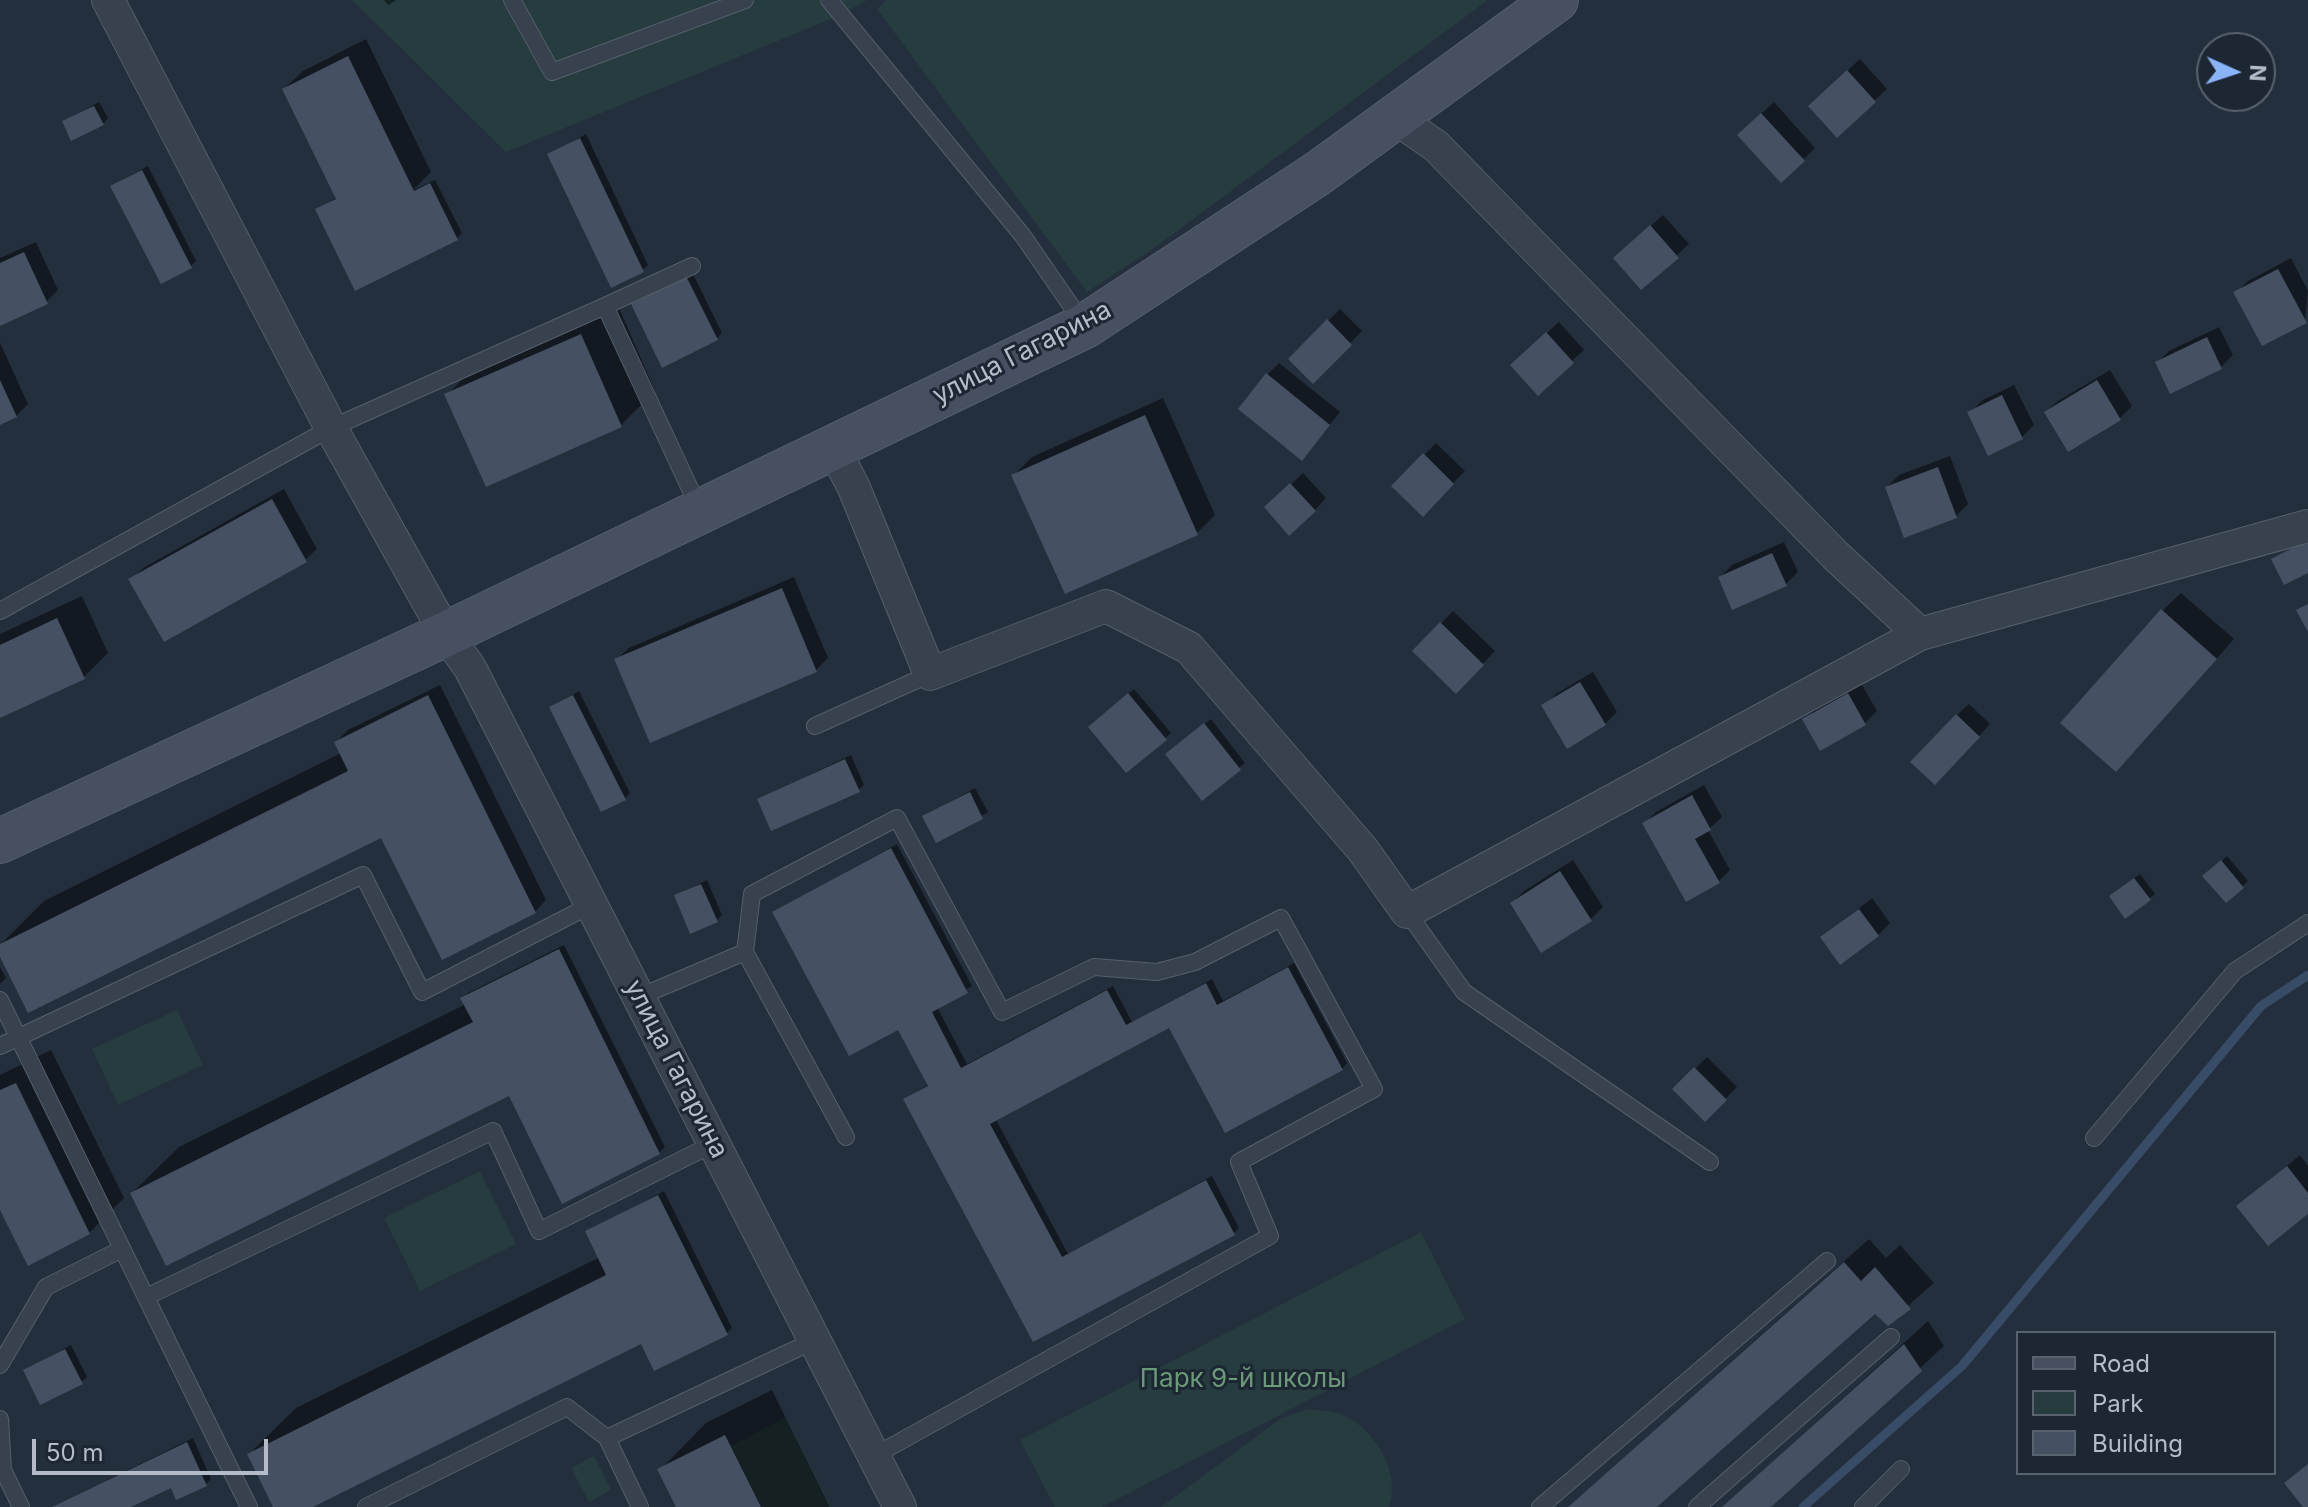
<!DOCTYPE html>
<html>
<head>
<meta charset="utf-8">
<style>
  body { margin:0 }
  #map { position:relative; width:2308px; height:1507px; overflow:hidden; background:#242f3e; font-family:Inter,sans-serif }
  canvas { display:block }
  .legend { position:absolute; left:2016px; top:1331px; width:260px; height:144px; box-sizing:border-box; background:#1d2633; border:2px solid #59626f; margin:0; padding:10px 14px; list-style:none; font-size:24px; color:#b4bcc9 }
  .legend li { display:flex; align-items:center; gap:16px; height:40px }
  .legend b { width:40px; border:2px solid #59626f }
  .north { position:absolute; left:2196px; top:32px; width:80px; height:80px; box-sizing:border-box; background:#1d2633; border:2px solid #59626f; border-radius:50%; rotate:93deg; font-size:22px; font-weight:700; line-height:32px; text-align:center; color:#b4bcc9 }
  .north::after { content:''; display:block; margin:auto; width:28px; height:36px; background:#8ab4f8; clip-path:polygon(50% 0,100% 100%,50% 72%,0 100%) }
  .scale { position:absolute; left:32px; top:1439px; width:236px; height:36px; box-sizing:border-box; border:4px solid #b4bcc9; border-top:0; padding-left:10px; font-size:24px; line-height:28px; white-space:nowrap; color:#b4bcc9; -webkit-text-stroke:6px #1d2633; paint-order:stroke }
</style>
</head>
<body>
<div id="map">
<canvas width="2308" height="1507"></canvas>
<ul class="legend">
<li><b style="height:10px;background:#465061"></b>Road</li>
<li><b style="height:22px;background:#263c3f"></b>Park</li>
<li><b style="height:22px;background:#455162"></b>Building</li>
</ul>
<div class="north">N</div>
<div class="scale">50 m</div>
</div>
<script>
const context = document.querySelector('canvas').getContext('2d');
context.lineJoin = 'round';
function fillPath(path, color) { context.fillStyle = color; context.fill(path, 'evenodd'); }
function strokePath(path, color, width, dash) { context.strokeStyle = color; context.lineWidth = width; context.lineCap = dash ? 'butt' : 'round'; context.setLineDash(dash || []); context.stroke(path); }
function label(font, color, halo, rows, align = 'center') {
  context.font = font + ' Inter,sans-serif'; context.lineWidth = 6; context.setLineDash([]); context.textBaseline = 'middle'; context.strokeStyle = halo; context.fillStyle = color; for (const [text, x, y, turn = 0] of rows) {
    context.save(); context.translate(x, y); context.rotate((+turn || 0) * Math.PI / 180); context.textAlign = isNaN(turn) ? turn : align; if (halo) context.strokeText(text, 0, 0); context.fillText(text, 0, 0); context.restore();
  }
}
fillPath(new Path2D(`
  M 352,0 L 867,0 L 841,15 L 506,152 Z
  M 886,0 L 1488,0 L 1157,246 L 1087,292 L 877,9 Z
  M 177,1010 L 203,1065 L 118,1105 L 92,1049 Z
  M 480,1171 L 516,1244 L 420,1291 L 384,1218 Z
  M 1421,1232 L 1465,1319 L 1102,1507 L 1055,1507 L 1020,1440 Z
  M 1307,1409 C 1319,1411 1335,1410 1345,1416 C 1376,1431 1401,1473 1389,1507 L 1161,1507 L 1280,1419 Z
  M 786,1417 L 831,1507 L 761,1507 L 731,1446 Z
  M 594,1456 L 611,1490 L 589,1502 L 571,1468 Z`), '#263c3f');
fillPath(new Path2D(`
  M 384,0 L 396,0 L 388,5 Z
  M 366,39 L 431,172 L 413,190 L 435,180 L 462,233 L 457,239 L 318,210 L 337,197 L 284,89 L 303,71 Z
  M 1860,59 L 1887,89 L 1837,135 L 1822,94 Z
  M 99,102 L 108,118 L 103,124 L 64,122 Z
  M 1774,102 L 1815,148 L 1804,159 L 1751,123 Z
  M 586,134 L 648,265 L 642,270 L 550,154 Z
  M 148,166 L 196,261 L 191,266 L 112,186 Z
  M 1663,215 L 1689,244 L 1641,288 L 1627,247 Z
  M 36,242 L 58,290 L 46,302 L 0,324 L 0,258 Z
  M 2291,258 L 2308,291 L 2305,321 L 2236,293 L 2248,281 Z
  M 692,272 L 722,333 L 717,338 L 633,305 Z
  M 616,301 L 655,391 L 621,425 L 447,395 L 481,360 Z
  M 1340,309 L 1362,331 L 1313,381 L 1290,359 Z
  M 1559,322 L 1584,350 L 1572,361 L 1525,353 Z
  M 2219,327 L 2233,355 L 2221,367 L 2157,363 L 2169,351 Z
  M 0,343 L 28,404 L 16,416 L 0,423 Z
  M 1279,363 L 1340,412 L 1313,446 L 1267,375 Z
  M 2110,370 L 2132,406 L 2120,418 L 2069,450 L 2046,412 L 2058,401 Z
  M 2014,385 L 2034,425 L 2022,437 L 1970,413 L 1981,401 Z
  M 1163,398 L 1215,515 L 1197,533 L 1014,475 L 1032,457 Z
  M 1436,443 L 1465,471 L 1423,514 L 1394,486 Z
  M 1950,456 L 1968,504 L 1956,516 L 1887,487 L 1899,475 Z
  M 1303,473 L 1326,498 L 1315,510 L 1279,496 Z
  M 284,489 L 317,549 L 305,560 L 131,580 L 143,568 Z
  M 1784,542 L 1798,572 L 1786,584 L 1720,577 L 1732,565 Z
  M 794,577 L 828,658 L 816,670 L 617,659 L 629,648 Z
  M 2181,593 L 2234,639 L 2134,752 L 2162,611 Z
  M 82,596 L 108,653 L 84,677 L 0,716 L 0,634 Z
  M 1453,611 L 1495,651 L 1456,691 L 1415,651 Z
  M 1593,672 L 1617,712 L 1605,724 L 1544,706 L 1556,694 Z
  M 1861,683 L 1877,711 L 1865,723 L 1805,720 L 1816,708 Z
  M 440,685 L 546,900 L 535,912 L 390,832 L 0,953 L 0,945 L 44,901 L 341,753 L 336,742 L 348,730 Z
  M 1134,689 L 1171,733 L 1165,738 L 1096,721 Z
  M 579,691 L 630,793 L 625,798 L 551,708 Z
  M 1969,704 L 1990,724 L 1947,771 L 1957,715 Z
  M 1211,719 L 1245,763 L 1202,798 L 1173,749 Z
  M 851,755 L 864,785 L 858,790 L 759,799 Z
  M 1704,785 L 1722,817 L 1708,830 L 1730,870 L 1719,881 L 1644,824 L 1656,812 Z
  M 975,788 L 988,812 L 937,841 L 924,817 Z
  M 897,844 L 972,986 L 937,1007 L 967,1064 L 1113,986 L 1132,1022 L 1212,979 L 1223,1001 L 1294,963 L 1347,1063 L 1342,1069 L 1170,1025 L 995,1118 L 1068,1254 L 1212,1176 L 1239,1228 L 1234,1233 L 1034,1340 L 906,1099 L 929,1084 L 899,1027 L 774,912 Z
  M 2227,856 L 2248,881 L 2226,901 L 2210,871 Z
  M 1573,860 L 1603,907 L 1591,919 L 1512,903 L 1524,891 Z
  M 2140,874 L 2155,894 L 2149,899 L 2117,891 Z
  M 707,880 L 722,915 L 717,920 L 676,896 Z
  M 1872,898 L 1890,923 L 1878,935 L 1823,937 Z
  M 564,945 L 665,1147 L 659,1153 L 510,1093 L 132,1193 L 179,1147 L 466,1004 L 463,998 L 468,993 Z
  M 0,967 L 6,978 L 0,984 Z
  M 51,1050 L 124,1198 L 89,1233 L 0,1205 L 0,1075 Z
  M 1707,1057 L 1737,1087 L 1705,1120 L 1674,1089 Z
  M 2300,1155 L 2308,1166 L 2308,1211 L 2239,1206 Z
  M 664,1191 L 732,1328 L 727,1333 L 642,1341 L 308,1507 L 275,1507 L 249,1454 L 296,1408 L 600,1257 L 587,1232 Z
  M 1869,1239 L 1886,1258 L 1900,1245 L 1934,1283 L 1888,1323 L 1875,1311 L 1654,1507 L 1568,1507 Z
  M 1928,1321 L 1944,1346 L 1768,1507 L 1723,1507 Z
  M 71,1345 L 87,1377 L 81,1382 L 26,1370 Z
  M 772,1390 L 830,1507 L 678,1507 L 660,1470 L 706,1423 Z
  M 193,1438 L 211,1479 L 206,1484 L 172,1485 L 126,1507 L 52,1507 Z`), '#0007');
strokePath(new Path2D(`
  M 1803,1507 L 1962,1366 L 2261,1006 L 2308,975`), '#394c67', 9);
fillPath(new Path2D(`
  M 348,56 L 414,191 L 430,183 L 458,240 L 355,291 L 315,209 L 336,199 L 282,89 Z
  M 1847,70 L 1876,102 L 1837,138 L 1808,106 Z
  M 94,106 L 104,125 L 71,141 L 62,121 Z
  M 1761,113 L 1805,161 L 1781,183 L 1737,135 Z
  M 580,138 L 644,272 L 611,288 L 547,154 Z
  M 142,170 L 192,268 L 161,284 L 110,186 Z
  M 1650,225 L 1679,258 L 1641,290 L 1613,258 Z
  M 24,252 L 48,304 L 0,326 L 0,263 Z
  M 2278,269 L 2307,323 L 2262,346 L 2233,292 Z
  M 686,276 L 718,340 L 662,368 L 631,304 Z
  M 1327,319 L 1352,345 L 1313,384 L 1288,359 Z
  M 1546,332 L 1574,363 L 1538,396 L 1510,365 Z
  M 581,334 L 622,427 L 486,487 L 444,394 Z
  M 2207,337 L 2222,369 L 2170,394 L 2155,362 Z
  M 1266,373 L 1330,425 L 1302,461 L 1238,409 Z
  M 0,380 L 17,417 L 0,425 Z
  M 2097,380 L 2121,420 L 2068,452 L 2044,412 Z
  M 2002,395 L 2023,439 L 1988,456 L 1967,412 Z
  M 1145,415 L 1198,535 L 1065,594 L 1011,475 Z
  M 1423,453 L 1454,484 L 1423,517 L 1391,486 Z
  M 1938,467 L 1957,518 L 1904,538 L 1885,487 Z
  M 1290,483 L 1316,511 L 1289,536 L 1264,507 Z
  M 272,499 L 307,562 L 164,642 L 128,579 Z
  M 2308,540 L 2308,573 L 2284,585 L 2271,559 Z
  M 1772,553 L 1787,586 L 1732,610 L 1718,577 Z
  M 782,588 L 817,672 L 650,743 L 614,659 Z
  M 2308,604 L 2308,632 L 2296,610 Z
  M 2161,609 L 2217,659 L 2116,772 L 2060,723 Z
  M 57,618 L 85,679 L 0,718 L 0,645 Z
  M 1440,622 L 1484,665 L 1456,694 L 1412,651 Z
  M 1580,682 L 1606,725 L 1567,749 L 1541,705 Z
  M 1128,693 L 1167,740 L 1126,773 L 1088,727 Z
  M 1848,693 L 1866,725 L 1820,751 L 1802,719 Z
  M 428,695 L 536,913 L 442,960 L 381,838 L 28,1013 L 0,957 L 0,944 L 348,771 L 334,742 Z
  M 573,695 L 626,800 L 601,812 L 549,707 Z
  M 1956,714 L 1980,737 L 1935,785 L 1910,762 Z
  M 1204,723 L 1241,770 L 1202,801 L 1165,754 Z
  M 845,759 L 860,792 L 771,831 L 757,799 Z
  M 970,792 L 983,819 L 936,843 L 922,816 Z
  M 1692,795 L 1711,830 L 1695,839 L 1720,883 L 1686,902 L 1642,823 Z
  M 891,848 L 968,993 L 932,1012 L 961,1068 L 1107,990 L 1126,1025 L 1206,983 L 1217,1005 L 1288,967 L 1343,1070 L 1225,1133 L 1169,1028 L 990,1124 L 1062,1257 L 1206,1180 L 1235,1235 L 1033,1342 L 903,1099 L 928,1086 L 898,1030 L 849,1056 L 772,912 Z
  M 2221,860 L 2244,888 L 2226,903 L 2202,876 Z
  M 1560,871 L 1592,921 L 1541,953 L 1510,903 Z
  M 2134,878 L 2151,900 L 2125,919 L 2109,896 Z
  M 701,884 L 718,922 L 690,934 L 674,895 Z
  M 1859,909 L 1879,936 L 1840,965 L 1820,937 Z
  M 559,949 L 660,1154 L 562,1204 L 509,1096 L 166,1266 L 130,1193 L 473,1022 L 460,998 Z
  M 1694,1067 L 1727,1100 L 1705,1122 L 1672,1089 Z
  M 16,1083 L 90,1234 L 28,1266 L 0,1210 L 0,1090 Z
  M 2287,1166 L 2308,1193 L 2308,1214 L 2268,1246 L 2236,1206 Z
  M 658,1195 L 728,1335 L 654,1371 L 641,1344 L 313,1507 L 273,1507 L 247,1454 L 606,1275 L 585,1231 Z
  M 1844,1262 L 1861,1281 L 1875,1267 L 1911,1309 L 1888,1326 L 1875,1314 L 1657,1507 L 1568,1507 Z
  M 1904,1344 L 1922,1371 L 1771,1507 L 1722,1507 Z
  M 65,1349 L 83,1384 L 40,1405 L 23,1370 Z
  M 725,1435 L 761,1507 L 676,1507 L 657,1469 Z
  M 187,1442 L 207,1486 L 176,1500 L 171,1488 L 131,1507 L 52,1507 Z
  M 2308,1464 L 2308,1507 L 2303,1507 L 2284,1483 Z`), '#455162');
const service = new Path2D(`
  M 512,0 L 552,72 L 745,0
  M 829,0 L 1023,236 L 1085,326
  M 605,306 L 692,266
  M 0,611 L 331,428 L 605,306 L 699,508
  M 815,726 L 930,674
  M 1407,912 L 1464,992 L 1710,1162
  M 745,952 L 752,894 L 897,818 L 1002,1012 L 1094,967 L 1157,972 L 1195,962 L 1281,918 L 1374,1089 L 1239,1162 L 1270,1236 L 874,1456
  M 639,997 L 745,952 L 846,1137
  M 0,1000 L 249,1507
  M 0,1046 L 363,875 L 422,992 L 591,905
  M 2094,1138 L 2235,971 L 2308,923
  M 146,1297 L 493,1131 L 539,1231 L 715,1143
  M 0,1365 L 46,1287 L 122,1249
  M 0,1419 L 3,1470
  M 0,1472 L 3,1470 L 21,1507
  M 366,1507 L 567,1407 L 607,1438
  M 640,1507 L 607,1438 L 813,1341
  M 1540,1507 L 1827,1261
  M 1697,1507 L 1891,1337
  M 1863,1507 L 1901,1469`);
const minor = new Path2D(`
  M 108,0 L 331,428 L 446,634 L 470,668 L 900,1507
  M 1394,117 L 1436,146 L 1836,556 L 1920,634 L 2308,526
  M 832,445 L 854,488 L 930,674 L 1106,606 L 1189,648 L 1363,850 L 1407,912 L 1920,634`);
const secondary = new Path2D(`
  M 0,841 L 446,634 L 1085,326 L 1317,174 L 1556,0`);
strokePath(service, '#565f6c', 18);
strokePath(minor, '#565f6c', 34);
strokePath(secondary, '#565f6c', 46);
strokePath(service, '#38414e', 16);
strokePath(minor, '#38414e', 32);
strokePath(secondary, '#465061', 44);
label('26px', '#b4bcc9', '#1d2633', [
  ["улица Гагарина",1022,353,-27],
  ["улица Гагарина",676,1069,63]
]);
label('26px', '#6b9a76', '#1d2633', [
  ["Парк 9-й школы",1243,1379]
]);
</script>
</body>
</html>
